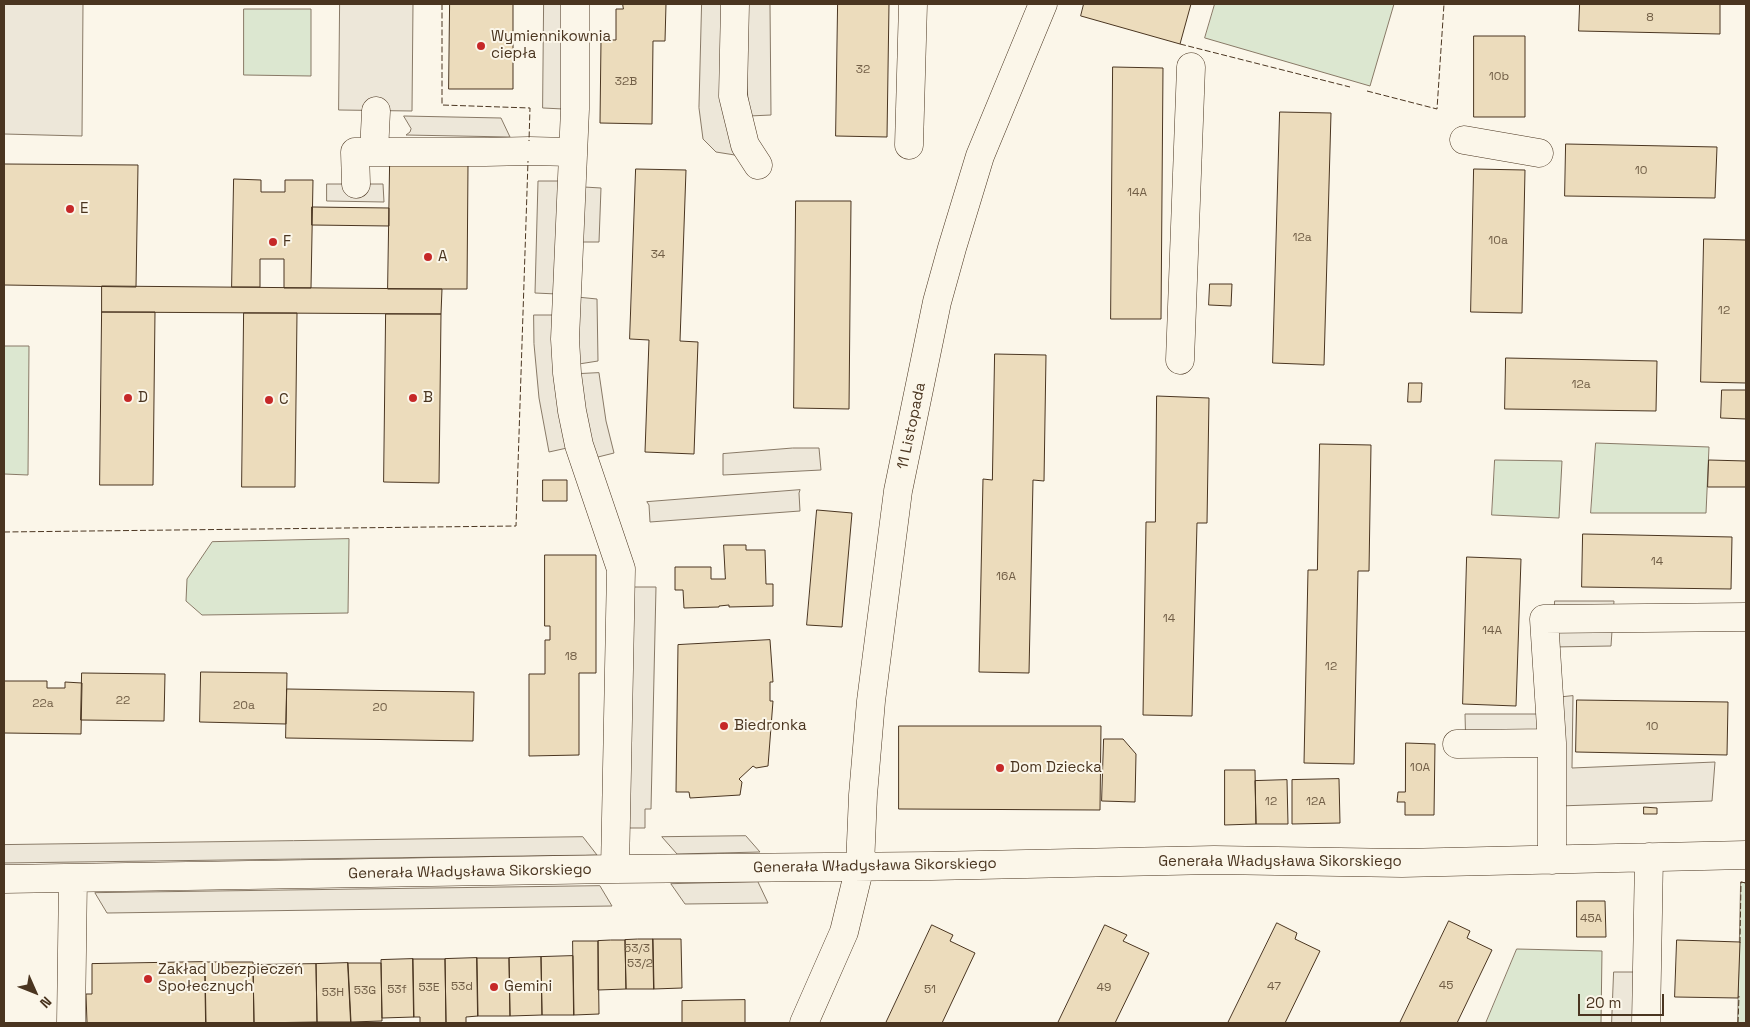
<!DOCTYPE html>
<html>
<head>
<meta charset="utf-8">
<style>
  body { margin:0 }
  #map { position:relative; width:1750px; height:1027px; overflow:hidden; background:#fbf6e9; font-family:"Space Grotesk",sans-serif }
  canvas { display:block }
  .frame { position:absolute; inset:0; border:5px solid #4a3520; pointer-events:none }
  .north { position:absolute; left:10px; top:967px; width:50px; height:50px; -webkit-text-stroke:4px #fbf6e9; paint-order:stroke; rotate:134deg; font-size:14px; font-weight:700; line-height:20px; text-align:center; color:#4a3520 }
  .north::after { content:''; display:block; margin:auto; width:18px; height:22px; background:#4a3520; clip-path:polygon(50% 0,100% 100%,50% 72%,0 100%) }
  .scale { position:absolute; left:1578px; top:994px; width:86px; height:22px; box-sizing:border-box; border:2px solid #4a3520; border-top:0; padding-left:6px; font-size:15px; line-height:18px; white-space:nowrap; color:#4a3520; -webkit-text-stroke:4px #fbf6e9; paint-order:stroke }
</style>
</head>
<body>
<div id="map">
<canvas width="1750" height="1027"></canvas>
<div class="frame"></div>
<div class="north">N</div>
<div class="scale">20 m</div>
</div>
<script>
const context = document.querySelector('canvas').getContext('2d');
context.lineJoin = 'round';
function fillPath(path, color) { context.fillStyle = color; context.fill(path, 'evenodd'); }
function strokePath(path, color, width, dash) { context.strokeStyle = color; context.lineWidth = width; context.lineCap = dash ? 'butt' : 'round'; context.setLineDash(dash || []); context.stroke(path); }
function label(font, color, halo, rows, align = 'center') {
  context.font = font + ' "Space Grotesk",sans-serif'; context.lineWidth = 4; context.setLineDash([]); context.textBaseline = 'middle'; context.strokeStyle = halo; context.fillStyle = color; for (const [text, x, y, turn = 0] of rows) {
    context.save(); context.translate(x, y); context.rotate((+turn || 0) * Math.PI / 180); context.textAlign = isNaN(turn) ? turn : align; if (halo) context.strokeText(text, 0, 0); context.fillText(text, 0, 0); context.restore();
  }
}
const green = new Path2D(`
  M 1215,4 L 1394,4 L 1370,86 L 1205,38 Z
  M 244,9 L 311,9 L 311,76 L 244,75 Z
  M 4,346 L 29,346 L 28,475 L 4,474 Z
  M 1596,443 L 1709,447 L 1706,513 L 1591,513 Z
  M 1495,460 L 1562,461 L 1559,518 L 1492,515 Z
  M 349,539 L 348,613 L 202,615 L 186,601 L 187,579 L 212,542 Z
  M 1741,882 L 1746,883 L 1746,1023 L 1738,1023 Z
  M 1517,949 L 1602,951 L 1601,1023 L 1486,1023 Z`);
fillPath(green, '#dce7d0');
strokePath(green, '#887966', 1);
const parking = new Path2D(`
  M 4,4 L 83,4 L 82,136 L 4,134 Z
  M 340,4 L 413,4 L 412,111 L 339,110 Z
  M 544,4 L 565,4 L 563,109 L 543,108 Z
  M 702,4 L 723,4 L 741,156 L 716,152 L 703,139 L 699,108 Z
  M 748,4 L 770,4 L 771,115 L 749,116 L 747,86 Z
  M 404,116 L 501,118 L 510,137 L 406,135 L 410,132 L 411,129 Z
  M 559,180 L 557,294 L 535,293 L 538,181 L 557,181 Z
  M 327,184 L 383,184 L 384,202 L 327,201 Z
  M 584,187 L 601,188 L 599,242 L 582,242 Z
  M 577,297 L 597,299 L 598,361 L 579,364 Z
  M 534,315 L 556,315 L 567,448 L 549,452 L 539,398 L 534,344 Z
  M 599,373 L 606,421 L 614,453 L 594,458 L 579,374 Z
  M 793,448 L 819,448 L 821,470 L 723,475 L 723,454 Z
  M 800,490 L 799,493 L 800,511 L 650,522 L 649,505 L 647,502 Z
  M 632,587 L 656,587 L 651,809 L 645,809 L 645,828 L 627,828 Z
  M 1555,601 L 1614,601 L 1611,646 L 1553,647 Z
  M 1573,696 L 1572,768 L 1715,762 L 1712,801 L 1558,806 L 1556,747 L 1466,752 L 1465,714 L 1553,714 L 1554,698 Z
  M 746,836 L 760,852 L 677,854 L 662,837 Z
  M 583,837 L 597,855 L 4,863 L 4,845 Z
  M 758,882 L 768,903 L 685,904 L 671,884 Z
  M 600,886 L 612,906 L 107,913 L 95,893 Z
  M 1614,972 L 1639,972 L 1636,1023 L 1612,1023 Z`);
fillPath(parking, '#ede7d9');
strokePath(parking, '#887966', 1);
const building = new Path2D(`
  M 450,4 L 513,4 L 513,89 L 449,89 Z
  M 623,4 L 666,4 L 665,41 L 653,41 L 652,124 L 600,123 L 601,40 L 616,40 L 616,9 L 623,9 Z
  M 838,4 L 889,4 L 887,137 L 836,136 Z
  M 1084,4 L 1191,4 L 1180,44 L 1081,16 Z
  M 1580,4 L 1720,4 L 1720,34 L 1579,31 Z
  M 1474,36 L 1525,36 L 1525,117 L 1474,117 Z
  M 1113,67 L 1163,68 L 1161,319 L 1111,319 Z
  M 1280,112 L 1331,113 L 1324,365 L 1273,363 Z
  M 1566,144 L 1717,147 L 1715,198 L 1565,196 Z
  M 4,164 L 138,165 L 136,287 L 4,285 Z
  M 390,164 L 468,165 L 467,289 L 388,289 Z
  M 636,169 L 686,170 L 680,341 L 698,342 L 694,454 L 645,452 L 649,340 L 630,339 Z
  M 1474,169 L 1525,170 L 1522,313 L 1471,312 Z
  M 234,179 L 261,180 L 261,192 L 285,192 L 285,180 L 313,180 L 311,288 L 284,288 L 284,259 L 260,259 L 260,287 L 232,287 Z
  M 796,201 L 851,201 L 849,409 L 794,408 Z
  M 312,207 L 389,208 L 389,226 L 312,225 Z
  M 1704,239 L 1746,240 L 1746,383 L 1701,382 Z
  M 1210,284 L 1232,284 L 1231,306 L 1209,305 Z
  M 102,286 L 442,289 L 441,314 L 102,312 Z
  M 102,312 L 155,312 L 153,485 L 100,485 Z
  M 244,313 L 297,313 L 295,487 L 242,487 Z
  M 386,314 L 441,314 L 439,483 L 384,482 Z
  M 995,354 L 1046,355 L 1044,481 L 1033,480 L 1029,673 L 979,672 L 983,479 L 992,480 Z
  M 1506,358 L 1657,361 L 1656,411 L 1505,409 Z
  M 1409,383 L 1422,383 L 1421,402 L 1408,402 Z
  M 1722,390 L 1746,390 L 1746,419 L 1721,418 Z
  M 1157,396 L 1209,398 L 1207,523 L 1197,523 L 1192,716 L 1143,715 L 1146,522 L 1155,522 Z
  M 1320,444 L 1371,445 L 1369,571 L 1358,571 L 1354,764 L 1304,763 L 1308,570 L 1317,570 Z
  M 1709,460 L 1746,461 L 1746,487 L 1708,487 Z
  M 543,480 L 567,480 L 567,501 L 543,501 Z
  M 817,510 L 852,513 L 842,627 L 807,625 Z
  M 1583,534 L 1732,537 L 1731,589 L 1582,587 Z
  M 724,545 L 746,545 L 746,550 L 765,550 L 766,584 L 773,584 L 773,606 L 729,607 L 729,605 L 719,606 L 719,607 L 684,608 L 683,590 L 675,590 L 675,567 L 711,567 L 711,579 L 725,579 Z
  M 545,555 L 596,555 L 596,673 L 579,673 L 579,755 L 529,756 L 529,674 L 545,674 L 545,640 L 550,640 L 550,626 L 545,626 Z
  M 1467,557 L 1521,559 L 1516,706 L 1463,704 Z
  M 770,640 L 773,682 L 770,682 L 770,701 L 773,701 L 768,766 L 756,768 L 753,766 L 739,779 L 742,782 L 740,795 L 690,798 L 689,792 L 676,792 L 678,645 Z
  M 201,672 L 287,673 L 286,724 L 200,722 Z
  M 82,673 L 165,674 L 164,721 L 81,720 Z
  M 4,681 L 47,681 L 47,688 L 65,688 L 65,682 L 82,683 L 81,734 L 4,733 Z
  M 287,689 L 474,692 L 473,741 L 286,738 Z
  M 1577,700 L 1728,702 L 1727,755 L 1576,752 Z
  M 899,726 L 1101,726 L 1100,810 L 899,809 Z
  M 1104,739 L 1123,739 L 1136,754 L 1135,802 L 1102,801 Z
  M 1406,743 L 1435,744 L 1434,815 L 1405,815 L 1405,802 L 1397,802 L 1398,792 L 1405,792 Z
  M 1225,770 L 1255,770 L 1256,824 L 1225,825 Z
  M 1339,779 L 1340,823 L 1292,824 L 1292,780 Z
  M 1287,780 L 1288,824 L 1256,824 L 1255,781 Z
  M 1644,807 L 1657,808 L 1657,814 L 1644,814 Z
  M 1577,901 L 1605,901 L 1606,937 L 1577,937 Z
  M 1449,921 L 1470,931 L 1467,938 L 1492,950 L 1457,1023 L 1400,1023 Z
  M 1277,923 L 1297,933 L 1295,939 L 1320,951 L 1285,1023 L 1228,1023 Z
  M 932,925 L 953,935 L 950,941 L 975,953 L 942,1023 L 886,1023 Z
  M 1105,925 L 1127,935 L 1123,941 L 1149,953 L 1115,1023 L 1058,1023 Z
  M 638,939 L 653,939 L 654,989 L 626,989 L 625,940 Z
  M 653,939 L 681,939 L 682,988 L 654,989 Z
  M 611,940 L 625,940 L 626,989 L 598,990 L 598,941 Z
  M 1677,940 L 1740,942 L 1738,998 L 1675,997 Z
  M 573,941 L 598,941 L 599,1014 L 574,1015 Z
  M 573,956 L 574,1015 L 542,1015 L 541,957 Z
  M 541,957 L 542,1015 L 510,1016 L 509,958 Z
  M 477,958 L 509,958 L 510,1016 L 478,1016 Z
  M 477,958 L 478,1016 L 466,1017 L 466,1023 L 446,1023 L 445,959 Z
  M 413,959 L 414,1017 L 382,1018 L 381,960 Z
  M 413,959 L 445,959 L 446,1023 L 420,1023 L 420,1017 L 414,1017 Z
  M 205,962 L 206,1023 L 87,1023 L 86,994 L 92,994 L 92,964 Z
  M 205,962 L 253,962 L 254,1023 L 206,1023 Z
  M 348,963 L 381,963 L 382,1021 L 351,1022 Z
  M 348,963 L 351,1022 L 317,1022 L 316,964 Z
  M 316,964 L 317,1022 L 254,1023 L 253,965 Z
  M 745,1000 L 745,1023 L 682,1023 L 682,1001 Z`);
fillPath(building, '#ecdcbc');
strokePath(building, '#4a3520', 1);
const minor = new Path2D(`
  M 575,4 L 575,109 L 565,339 L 567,373 L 572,411 L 579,445 L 621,569 L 615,869
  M 735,4 L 733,96 L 745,145 L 758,165
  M 1464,140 L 1539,153
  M 909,145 L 913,4
  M 374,152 L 376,111
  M 356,184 L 355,152 L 485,152 L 529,151 L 572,152
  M 1180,360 L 1191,67
  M 1457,744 L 1552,743
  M 1552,860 L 1552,743 L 1544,619 L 1746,617
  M 4,879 L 615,869 L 932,866 L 1214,860 L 1402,863 L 1746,855
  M 71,1023 L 73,878
  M 804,1023 L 844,932 L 860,866 L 863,795 L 871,701 L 898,491 L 937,302 L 952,248 L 980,156 L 1043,4
  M 1646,1023 L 1649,857`);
strokePath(minor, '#4a3520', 29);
strokePath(minor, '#fbf6e9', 28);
strokePath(new Path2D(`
  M 442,4 L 442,105 L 530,108 L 529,141
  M 1180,44 L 1350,87
  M 1367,91 L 1437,109 L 1444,4
  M 4,532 L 516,526 L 528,161
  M 1740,943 L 1741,882 L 1746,883
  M 1738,1023 L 1739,996`), '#4a3520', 1, [6, 2.5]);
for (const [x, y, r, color] of [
  [481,46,5,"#c62828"],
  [70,209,5,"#c62828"],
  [273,242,5,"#c62828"],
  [428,257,5,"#c62828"],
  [128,398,5,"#c62828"],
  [413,398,5,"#c62828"],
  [269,400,5,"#c62828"],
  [724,726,5,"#c62828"],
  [1000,768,5,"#c62828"],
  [148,979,5,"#c62828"],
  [494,987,5,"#c62828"]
]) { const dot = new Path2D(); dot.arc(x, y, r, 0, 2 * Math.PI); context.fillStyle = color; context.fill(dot); strokePath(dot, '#fbf6e9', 2); }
label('12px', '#725f47', null, [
  ["8",1650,18],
  ["32",863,70],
  ["10b",1499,77],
  ["32B",626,82],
  ["10",1641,171],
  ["14A",1137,193],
  ["12a",1302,238],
  ["10a",1498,241],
  ["34",658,255],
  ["12",1724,311],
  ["12a",1581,385],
  ["14",1657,562],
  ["16A",1006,577],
  ["14",1169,619],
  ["14A",1492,631],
  ["18",571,657],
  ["12",1331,667],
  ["22",123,701],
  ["22a",43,704],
  ["20a",244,706],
  ["20",380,708],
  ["10",1652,727],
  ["10A",1420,768],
  ["12",1271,802],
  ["12A",1316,802],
  ["45A",1591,919],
  ["53/3",637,949],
  ["53/2",640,964],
  ["45",1446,986],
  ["53d",462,987],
  ["47",1274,987],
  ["53E",429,988],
  ["49",1104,988],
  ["53f",397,990],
  ["51",930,990],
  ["53G",365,991],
  ["53H",333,993]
]);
label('15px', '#4a3520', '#fbf6e9', [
  ["Wymiennikownia",491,37],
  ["ciepła",491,54],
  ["E",80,209],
  ["F",283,242],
  ["A",438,257],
  ["D",138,398],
  ["B",423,398],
  ["C",279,400],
  ["Biedronka",734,726],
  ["Dom Dziecka",1010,768],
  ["Zakład Ubezpieczeń",158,970],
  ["Społecznych",158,987],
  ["Gemini",504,987]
], 'left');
label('15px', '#4a3520', '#fbf6e9', [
  ["11 Listopada",912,426,-78],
  ["Generała Władysława Sikorskiego",1280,862],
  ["Generała Władysława Sikorskiego",875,866,-1],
  ["Generała Władysława Sikorskiego",470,872,-1]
]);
</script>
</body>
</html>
